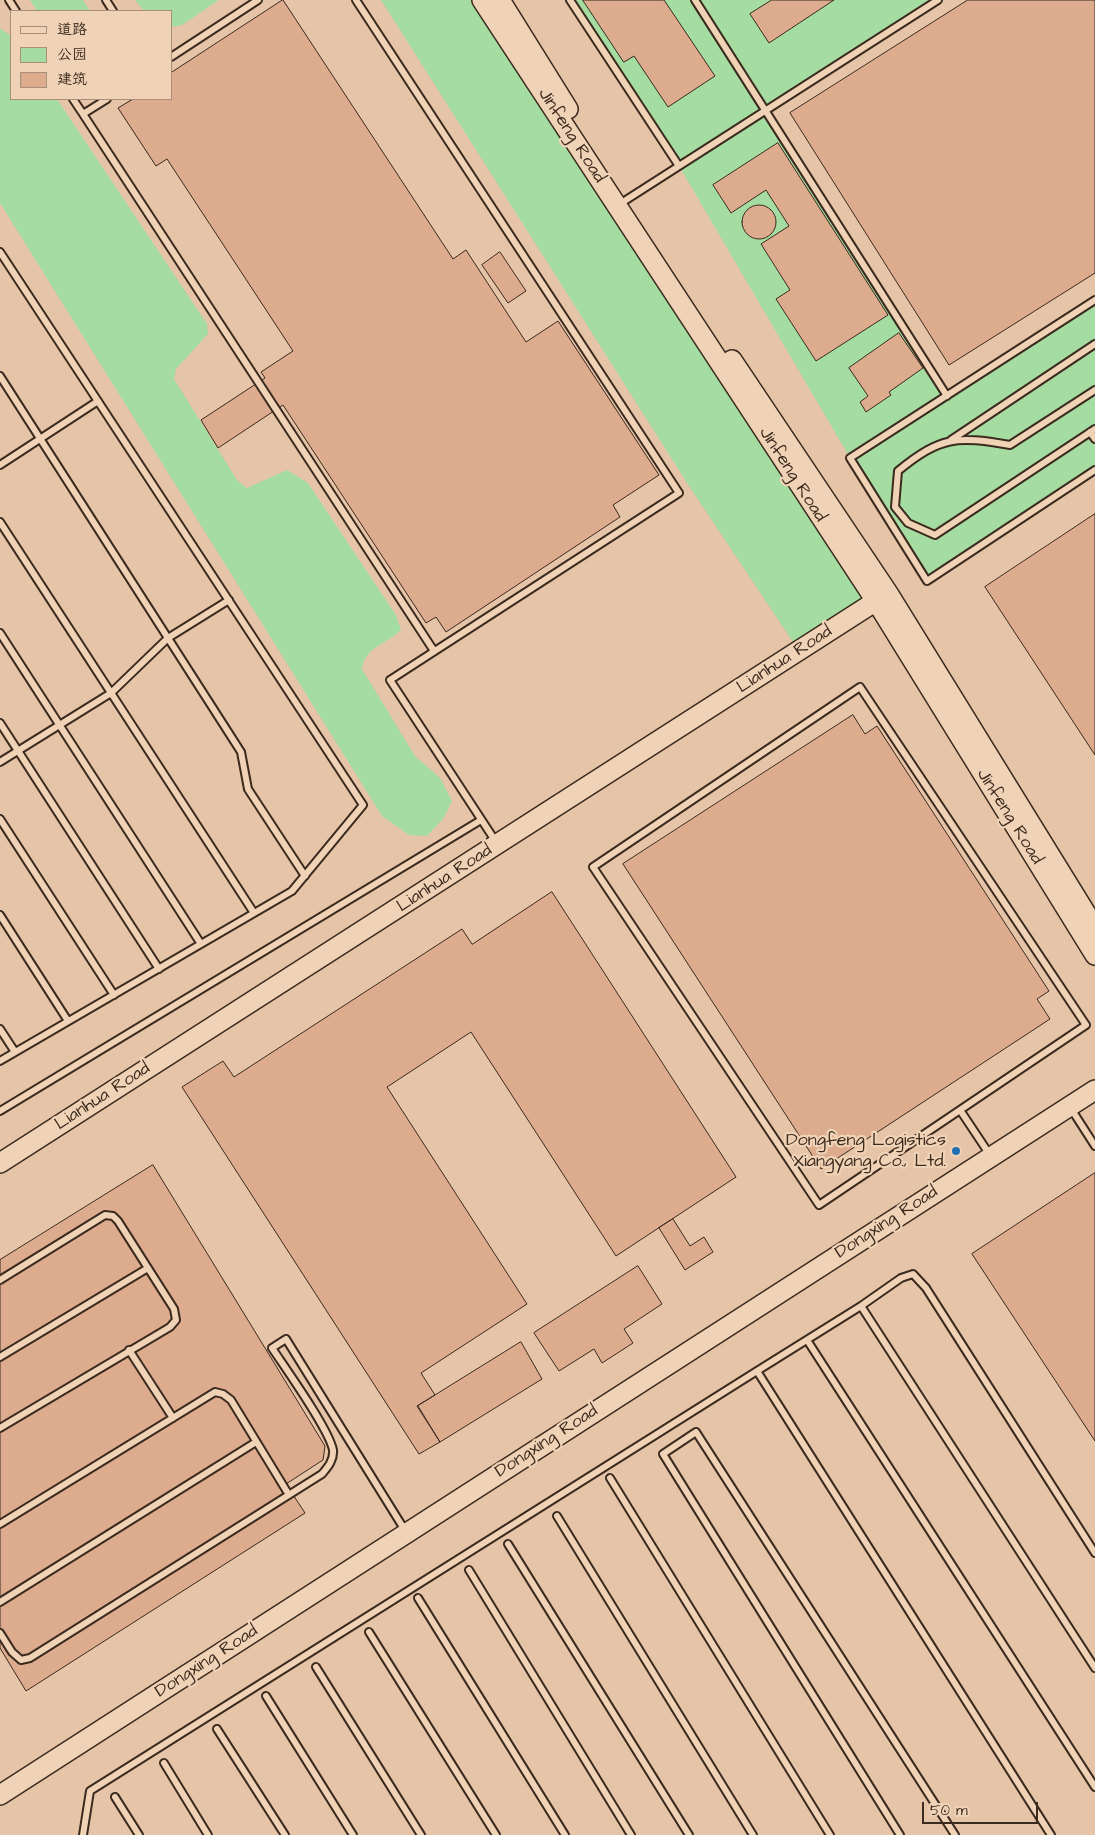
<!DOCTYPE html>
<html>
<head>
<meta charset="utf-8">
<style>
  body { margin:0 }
  #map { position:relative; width:1095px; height:1835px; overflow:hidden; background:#f0d3b6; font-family:"Architects Daughter","LXGW WenKai TC",sans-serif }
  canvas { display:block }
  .legend { position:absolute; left:10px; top:10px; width:162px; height:90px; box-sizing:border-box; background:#f0d3b6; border:1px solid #a88f79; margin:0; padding:6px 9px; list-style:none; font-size:15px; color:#3b2a1e }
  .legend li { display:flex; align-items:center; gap:10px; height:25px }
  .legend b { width:25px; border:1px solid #a88f79 }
  .scale { position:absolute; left:922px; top:1802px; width:116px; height:22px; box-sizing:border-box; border:2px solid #3b2a1e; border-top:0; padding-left:6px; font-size:15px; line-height:18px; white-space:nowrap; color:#3b2a1e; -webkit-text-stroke:4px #f0d3b6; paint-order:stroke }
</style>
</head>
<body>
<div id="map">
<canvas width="1095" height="1835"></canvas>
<ul class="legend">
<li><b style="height:6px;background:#f0d3b6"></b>道路</li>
<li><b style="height:14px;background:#a4dca1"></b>公园</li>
<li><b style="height:14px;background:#ddac8f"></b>建筑</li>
</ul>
<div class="scale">50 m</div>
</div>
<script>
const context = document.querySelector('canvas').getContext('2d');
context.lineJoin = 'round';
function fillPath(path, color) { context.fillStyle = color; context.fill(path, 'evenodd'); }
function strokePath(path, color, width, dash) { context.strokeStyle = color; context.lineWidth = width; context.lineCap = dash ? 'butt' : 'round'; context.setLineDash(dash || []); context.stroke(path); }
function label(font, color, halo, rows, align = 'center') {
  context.font = font + ' "Architects Daughter",sans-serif'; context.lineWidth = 4.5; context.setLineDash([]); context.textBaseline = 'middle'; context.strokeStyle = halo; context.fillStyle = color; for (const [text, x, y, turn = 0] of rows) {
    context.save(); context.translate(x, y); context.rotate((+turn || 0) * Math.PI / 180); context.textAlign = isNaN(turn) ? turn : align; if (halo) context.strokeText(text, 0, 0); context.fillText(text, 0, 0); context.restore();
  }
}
fillPath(new Path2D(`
  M 0,0 L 1095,0 L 1095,1835 L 0,1835 ZM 11,11 L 171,11 L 171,99 L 11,99 Z`), '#e6c4a7');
fillPath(new Path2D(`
  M 30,0 L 83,0 L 90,11 L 37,11 Z
  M 135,0 L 219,0 L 182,25 L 171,27 L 171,11 L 144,11 Z
  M 381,0 L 482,0 L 876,601 L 799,651 L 689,486 Z
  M 570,0 L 938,0 L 768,110 L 947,395 L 1095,300 L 1095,470 L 927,581 L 850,458 L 679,166 Z
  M 0,28 L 11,36 L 11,99 L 57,99 L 207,324 L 208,334 L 176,369 L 174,379 L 237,480 L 247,488 L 287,470 L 308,483 L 396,615 L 401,630 C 387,644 365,647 362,669 L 415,756 L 440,778 L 452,801 L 443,819 L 427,836 L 409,835 L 382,816 L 0,203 Z`), '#a4dca1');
const building = new Path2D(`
  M 283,0 L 453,259 L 466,250 L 526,342 L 558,321 L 659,475 L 613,505 L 620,517 L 446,632 L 436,617 L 426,623 L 283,405 L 218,448 L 201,420 L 265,378 L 261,372 L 293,351 L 167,159 L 156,166 L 118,108 L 133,99 L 171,99 L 171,73 Z
  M 583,0 L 664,0 L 715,76 L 668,107 L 634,56 L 624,62 Z
  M 772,0 L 834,0 L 769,43 L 750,14 Z
  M 968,0 L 1095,0 L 1095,273 L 949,365 L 790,113 Z
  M 778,143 L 888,315 L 816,361 L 776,299 L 790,290 L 761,244 L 789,226 L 766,190 L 731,213 L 713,185 Z
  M742 222a17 17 0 1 1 34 0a17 17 0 1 1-34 0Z
  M 500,252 L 526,291 L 508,303 L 482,265 Z
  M 899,333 L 923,368 L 889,392 L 891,395 L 866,412 L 860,402 L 868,396 L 849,368 Z
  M 1095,514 L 1095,755 L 985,587 Z
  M 853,715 L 865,734 L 877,726 L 1049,991 L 1037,999 L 1050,1019 L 821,1169 L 623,864 Z
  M 552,892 L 736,1177 L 616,1256 L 471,1032 L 387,1087 L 527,1304 L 421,1373 L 435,1395 L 417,1406 L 440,1442 L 419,1454 L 182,1087 L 223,1061 L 234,1077 L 462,929 L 472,944 Z
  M 153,1165 L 325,1446 L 323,1460 L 286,1484 L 305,1513 L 26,1691 L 0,1648 L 0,1260 Z
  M 1095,1173 L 1095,1441 L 972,1254 Z
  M 673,1219 L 690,1246 L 704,1237 L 713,1252 L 685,1270 L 659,1228 Z
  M 638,1266 L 662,1304 L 624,1329 L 633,1343 L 602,1363 L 594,1349 L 559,1371 L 534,1333 Z
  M 521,1342 L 542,1379 L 440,1442 L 418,1406 Z`);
fillPath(building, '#ddac8f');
strokePath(building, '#3b2a1e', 1);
const lane = new Path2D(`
  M 9,0 L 16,11
  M 106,0 L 113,11
  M 356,0 L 679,493 L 390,680 L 496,842
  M 570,0 L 679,166
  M 695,0 L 947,396
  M 171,57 L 258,0
  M 73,99 L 83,114
  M 107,99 L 83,114 L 434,651
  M 626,200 L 938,0
  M 0,252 L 363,805 L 292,891 L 0,1061
  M 1095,300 L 850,458 L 927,581 L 1095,470
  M 0,376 L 241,752 L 248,789 L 305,876
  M 1095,390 L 1010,445 C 956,436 941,436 898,471 L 895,507 L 908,523 L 935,535 L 1095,429
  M 1090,432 L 1095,439
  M 951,440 L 1095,344
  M 0,465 L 98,401
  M 0,522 L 254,913
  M 0,633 L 201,944
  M 0,723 L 159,969
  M 0,762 L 111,693 L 168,638 L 229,600
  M 0,819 L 114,995
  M 0,915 L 68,1021
  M 0,1029 L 15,1052
  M 1070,1107 L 1095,1146
  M 960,1110 L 819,1205 L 593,867 L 860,687 L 1086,1025 L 960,1110 L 990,1155
  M 0,1111 L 481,820
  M 0,1280 L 105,1215 L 113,1216 L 118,1221 L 174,1309 L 176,1320 L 170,1327 L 0,1428
  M 861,1306 L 901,1278 L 913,1274 L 926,1288 L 1095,1553
  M 807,1340 L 1095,1787
  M 129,1350 L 173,1418
  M 0,1357 L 148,1268
  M 757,1371 L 861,1306 L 1095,1668
  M 610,1478 L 830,1835
  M 557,1516 L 753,1835
  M 0,1524 L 215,1392 L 223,1394 L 231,1400 L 289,1495
  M 508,1544 L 689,1835
  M 469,1570 L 631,1835
  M 418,1598 L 565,1835
  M 0,1602 L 256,1442
  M 369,1632 L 496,1835
  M 0,1633 L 12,1652 L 21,1660 L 30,1658 L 322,1474 C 328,1467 334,1460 333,1450 C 329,1429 286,1369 272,1348 L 286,1339 L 406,1532
  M 316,1667 L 421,1835
  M 266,1696 L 353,1835
  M 217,1729 L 285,1835
  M 164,1763 L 208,1835
  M 115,1797 L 139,1835
  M 83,1835 L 90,1791 L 757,1371 L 1051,1835
  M 900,1835 L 663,1454 L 696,1432 L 955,1835`);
const secondary = new Path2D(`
  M 482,0 L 876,601 L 1095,955
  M 500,0 L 568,109
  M 732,360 L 888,593 L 1095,928
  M 0,1163 L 887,594
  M 0,1795 L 1095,1090`);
strokePath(lane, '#3b2a1e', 10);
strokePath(secondary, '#3b2a1e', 22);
strokePath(lane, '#f0d3b6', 6);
strokePath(secondary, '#f0d3b6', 19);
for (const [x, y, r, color] of [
  [956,1151,5,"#1f6fb2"]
]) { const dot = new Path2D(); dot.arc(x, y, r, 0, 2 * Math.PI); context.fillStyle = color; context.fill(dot); strokePath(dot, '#f0d3b6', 2); }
label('18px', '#3b2a1e', '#f0d3b6', [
  ["Jinfeng Road",571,136,57],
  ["Jinfeng Road",792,475,57],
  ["Lianhua Road",785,660,-33],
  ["Jinfeng Road",1009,817,58],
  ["Lianhua Road",445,879,-33],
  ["Lianhua Road",103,1097,-33],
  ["Dongxing Road",887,1223,-33],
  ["Dongxing Road",547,1442,-33],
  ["Dongxing Road",207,1662,-33]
]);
label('18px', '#3b2a1e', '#f0d3b6', [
  ["Dongfeng Logistics",946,1141],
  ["Xiangyang Co., Ltd.",946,1162]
], 'right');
</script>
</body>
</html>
